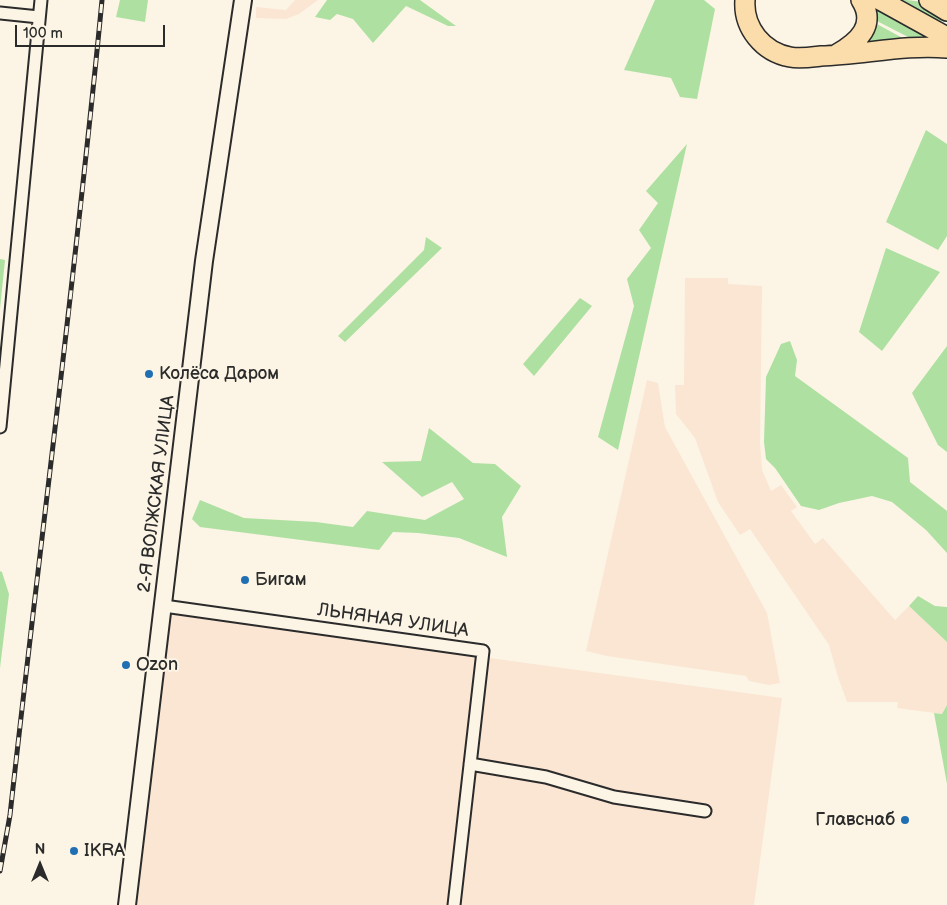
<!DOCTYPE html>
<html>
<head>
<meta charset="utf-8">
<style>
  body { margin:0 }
  #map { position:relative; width:947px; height:905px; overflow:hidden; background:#fcf5e5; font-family:"Balsamiq Sans",sans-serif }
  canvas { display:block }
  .north { position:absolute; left:15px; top:840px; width:50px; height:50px; -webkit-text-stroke:4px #fcf5e5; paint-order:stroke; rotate:0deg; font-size:14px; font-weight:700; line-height:20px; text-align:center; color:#2b2b2b }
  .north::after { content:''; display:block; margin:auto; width:18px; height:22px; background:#2b2b2b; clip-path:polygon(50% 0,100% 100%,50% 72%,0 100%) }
  .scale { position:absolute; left:15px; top:25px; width:150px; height:22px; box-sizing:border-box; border:2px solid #2b2b2b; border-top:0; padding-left:6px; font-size:15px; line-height:18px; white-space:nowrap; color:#2b2b2b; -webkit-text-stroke:4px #fcf5e5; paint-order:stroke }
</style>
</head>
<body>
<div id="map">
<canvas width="947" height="905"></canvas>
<div class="north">N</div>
<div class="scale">100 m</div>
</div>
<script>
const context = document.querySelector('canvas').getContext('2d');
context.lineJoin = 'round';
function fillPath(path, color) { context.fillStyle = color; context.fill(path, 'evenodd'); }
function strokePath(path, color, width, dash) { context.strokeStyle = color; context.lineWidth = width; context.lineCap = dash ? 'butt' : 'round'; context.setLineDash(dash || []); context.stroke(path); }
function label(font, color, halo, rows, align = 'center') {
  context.font = font + ' "Balsamiq Sans",sans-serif'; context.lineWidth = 4; context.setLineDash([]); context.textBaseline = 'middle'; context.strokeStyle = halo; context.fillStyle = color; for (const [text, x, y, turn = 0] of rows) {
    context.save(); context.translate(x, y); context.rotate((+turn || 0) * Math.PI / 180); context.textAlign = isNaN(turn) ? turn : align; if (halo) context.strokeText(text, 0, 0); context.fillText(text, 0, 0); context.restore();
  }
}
fillPath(new Path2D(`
  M 295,0 L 318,0 L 299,14 L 286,19 L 256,18 L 256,7 L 286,10 Z
  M 685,278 L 728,278 L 728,284 L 762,286 L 760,443 L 762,470 L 771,491 L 781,485 L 797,507 L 791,511 L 815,544 L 823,538 L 895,620 L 909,606 L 947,642 L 947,705 L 942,714 L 897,708 L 898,702 L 847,702 L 838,677 L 829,645 L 750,529 L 740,535 L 718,502 L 695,438 L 676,414 L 675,385 L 684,385 Z
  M 647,380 L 658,383 L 665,427 L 767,613 L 780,683 L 769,685 L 749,681 L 746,676 L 607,656 L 586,651 Z
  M 168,614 L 782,698 L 754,905 L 132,905 Z`), '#fae6d3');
fillPath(new Path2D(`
  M 120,0 L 148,0 L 145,22 L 116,17 Z
  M 327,0 L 420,0 L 456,26 L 448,26 L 406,6 L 373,43 L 353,19 L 337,14 L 330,20 L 315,17 Z
  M 655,0 L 704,0 L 715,9 L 697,99 L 680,97 L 671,78 L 624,70 Z
  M 899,0 C 915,0 933,2 944,16 L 941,21 L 937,20 Z
  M 873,5 L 935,38 L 912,39 L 875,20 Z
  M 875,23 L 910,42 L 859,47 Z
  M 926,130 L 947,144 L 947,236 L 938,250 L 886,222 Z
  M 687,144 L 618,450 L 598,437 L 634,306 L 627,279 L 651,248 L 639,230 L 658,203 L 646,191 Z
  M 426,237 L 442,248 L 345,342 L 338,336 L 424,250 Z
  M 886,248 L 940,272 L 882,351 L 859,332 Z
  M 0,259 L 5,260 L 0,309 Z
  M 580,298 L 592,306 L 534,376 L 523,364 Z
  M 790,341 L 797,360 L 795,376 L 908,458 L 910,482 L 947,511 L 947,553 L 926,530 L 892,502 L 872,496 L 839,503 L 819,510 L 801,506 L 775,468 L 766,459 L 764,442 L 766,377 L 781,344 Z
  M 947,346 L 947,452 L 938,445 L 912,393 Z
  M 429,428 L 473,463 L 495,464 L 521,486 L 502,517 L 507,557 L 459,538 L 418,533 L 393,532 L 379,550 L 200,527 L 192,519 L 200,500 L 244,518 L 316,522 L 353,527 L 367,511 L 425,520 L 464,499 L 452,482 L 422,497 L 382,462 L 421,461 Z
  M 0,571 L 2,572 L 9,594 L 0,668 Z
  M 918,596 L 935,606 L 947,607 L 947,642 L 909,606 Z
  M 947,705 L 947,784 L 934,713 L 942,714 Z`), '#aee0a1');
const street = new Path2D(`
  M 0,13 L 39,17
  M 0,427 L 41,0
  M 164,606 L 483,651 L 454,905
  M 470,764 L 546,777 L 614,797 L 705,811`);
const secondary = new Path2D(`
  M 127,905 L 204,261 L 243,0`);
const primary = new Path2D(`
  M 745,0 C 743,28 763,52 790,57 C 800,59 812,57 821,56 C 862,55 906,44 947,48
  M 880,0 L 947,37
  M 929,0 L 947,11
  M 837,54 C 858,42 877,25 861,0`);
strokePath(street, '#2b2b2b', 15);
strokePath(secondary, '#2b2b2b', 20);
strokePath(primary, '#2b2b2b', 22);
strokePath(street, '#fcf5e5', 11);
strokePath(secondary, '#fcf5e5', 16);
strokePath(primary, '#fbddab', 19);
const rail = new Path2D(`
  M 0,871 L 10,815 C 40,543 76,272 102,0`);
strokePath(rail, '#2b2b2b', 5);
strokePath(rail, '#fcf5e5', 3, [9]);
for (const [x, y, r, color] of [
  [149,374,5,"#1f6fb2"],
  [245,580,5,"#1f6fb2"],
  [126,665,5,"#1f6fb2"],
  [905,820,5,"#1f6fb2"],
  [74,851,5,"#1f6fb2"]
]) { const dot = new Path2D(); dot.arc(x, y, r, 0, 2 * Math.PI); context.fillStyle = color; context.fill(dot); strokePath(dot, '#fcf5e5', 2); }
label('18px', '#2b2b2b', '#fcf5e5', [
  ["Колёса Даром",159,374],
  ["Бигам",255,580],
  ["Ozon",136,665],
  ["Главснаб",895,820,"right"],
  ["IKRA",84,851]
], 'left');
label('18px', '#2b2b2b', '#fcf5e5', [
  ["2-Я ВОЛЖСКАЯ УЛИЦА",157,494,-83],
  ["ЛЬНЯНАЯ УЛИЦА",393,621,8]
]);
</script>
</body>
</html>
